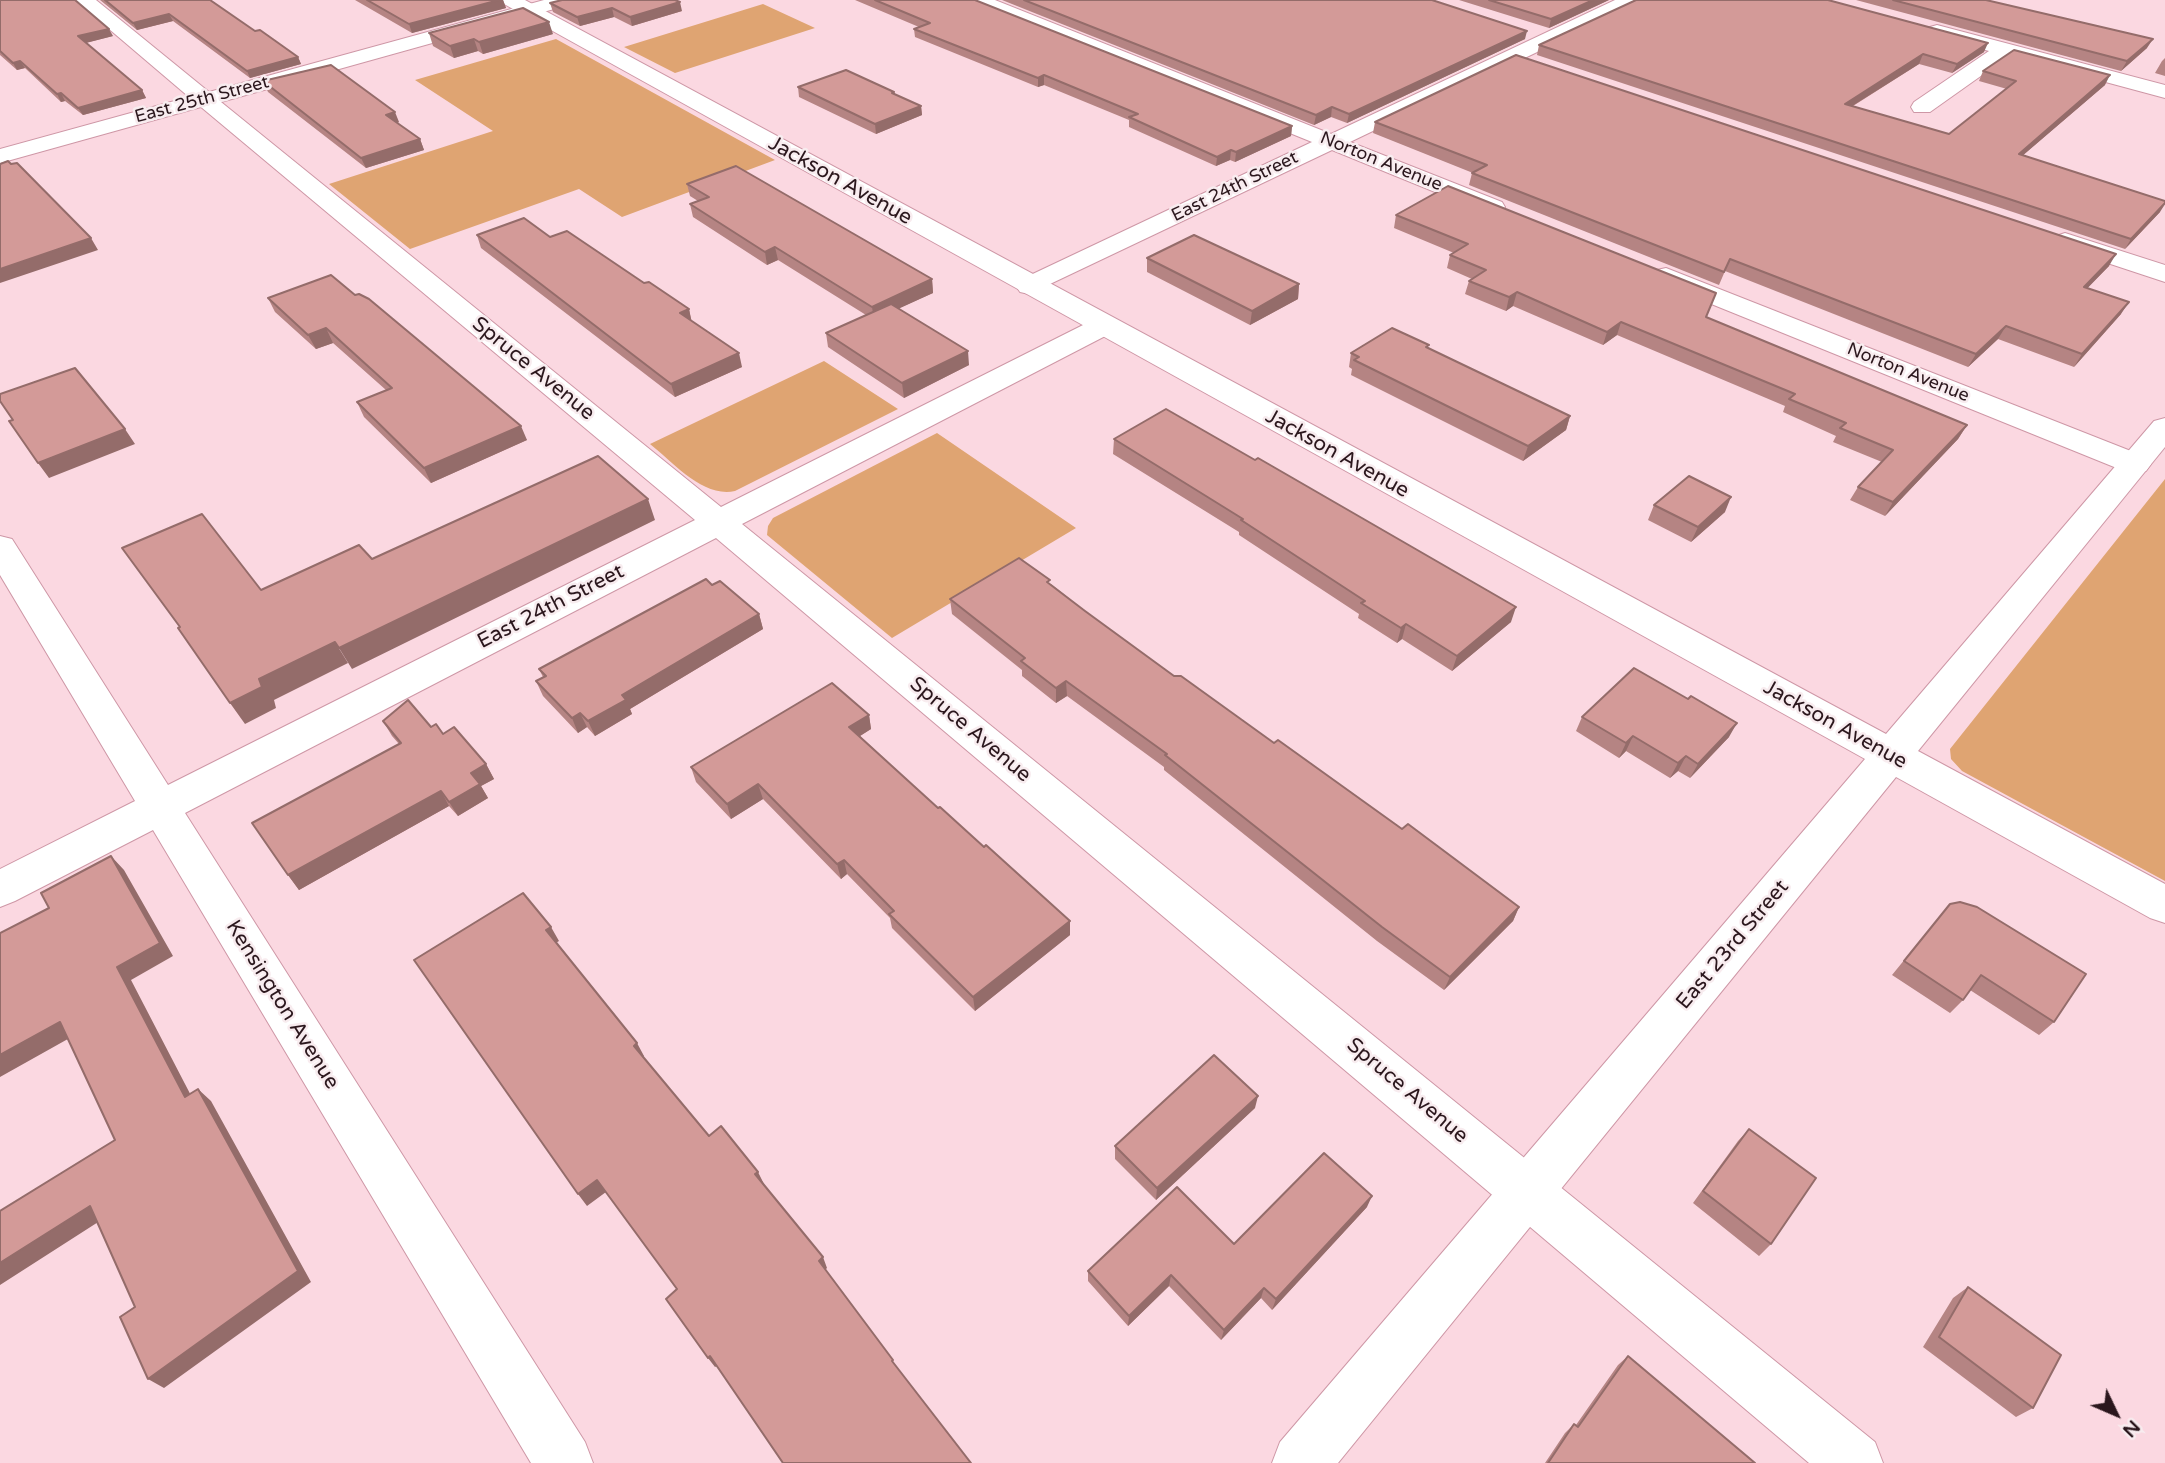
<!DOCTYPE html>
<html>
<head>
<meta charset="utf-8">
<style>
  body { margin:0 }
  #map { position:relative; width:2165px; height:1463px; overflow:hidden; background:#fbd8e1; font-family:"Varela Round",sans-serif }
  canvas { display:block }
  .north { position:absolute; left:2081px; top:1379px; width:70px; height:70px; -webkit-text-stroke:5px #f8ecef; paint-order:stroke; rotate:134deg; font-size:19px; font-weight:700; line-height:28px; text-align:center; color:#2b171d }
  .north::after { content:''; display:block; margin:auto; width:24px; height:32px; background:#2b171d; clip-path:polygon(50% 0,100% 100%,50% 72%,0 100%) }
</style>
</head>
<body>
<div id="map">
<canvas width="2165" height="1463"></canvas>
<div class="north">N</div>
</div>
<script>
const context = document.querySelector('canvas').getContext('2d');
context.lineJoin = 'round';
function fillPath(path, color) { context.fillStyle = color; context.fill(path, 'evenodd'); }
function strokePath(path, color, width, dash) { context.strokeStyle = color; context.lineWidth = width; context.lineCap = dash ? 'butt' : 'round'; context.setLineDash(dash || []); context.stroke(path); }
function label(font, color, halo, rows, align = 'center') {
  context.font = font + ' "Varela Round",sans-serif'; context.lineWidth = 5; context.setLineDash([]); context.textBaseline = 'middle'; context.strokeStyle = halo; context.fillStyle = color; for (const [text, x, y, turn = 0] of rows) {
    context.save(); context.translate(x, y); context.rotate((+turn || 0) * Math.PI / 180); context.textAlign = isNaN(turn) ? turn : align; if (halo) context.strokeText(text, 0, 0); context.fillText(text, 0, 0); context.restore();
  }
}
fillPath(new Path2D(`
  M 763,4 L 815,28 L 675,73 L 624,47 Z
  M 556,39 L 775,160 L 622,217 L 579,189 L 410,249 L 329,184 L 493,131 L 415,80 Z
  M 824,361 L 898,409 L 735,491 C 703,498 674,463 650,444 Z
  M 937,433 L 1076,528 L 892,638 L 767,535 L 768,526 L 773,518 Z
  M 2165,479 L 2165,881 L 1962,771 L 1951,759 L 1950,749 Z`), '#dfa472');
const street = new Path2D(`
  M 75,0 L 96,0 L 209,92 L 544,0 L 574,0 L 572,4 L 221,102 L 721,507 L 1093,320 L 1103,318 L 1113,320 L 1117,326 L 1113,332 L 742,524 L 1875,1442 L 1883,1463 L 1809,1463 L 716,538 L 185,813 L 585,1442 L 593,1463 L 531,1463 L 153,830 L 15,901 L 0,907 L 0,869 L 135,801 L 0,575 L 0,536 L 12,539 L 168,785 L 695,520 L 201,107 L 0,163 L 0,149 L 189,97 Z
  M 969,0 L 995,0 L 1331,134 L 1615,0 L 1639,0 L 1637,4 L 1350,142 L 1502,202 L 1505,207 L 1502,212 L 1493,214 L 1484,212 L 1332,150 L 1029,294 L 1020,292 L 1016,286 L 1020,280 L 1312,142 L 971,4 Z
  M 1937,25 L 2165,85 L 2165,98 L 2009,56 L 1930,112 L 1914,112 L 1911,107 L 1914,102 L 1989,51 L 1930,35 L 1927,31 L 1930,27 Z
  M 2065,233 L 2165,265 L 2165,282 L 2056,246 L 2052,241 L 2056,236 Z
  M 1666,268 L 2146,457 L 2151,464 L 2146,471 L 2135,473 L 2124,471 L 1657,282 L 1653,276 L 1657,270 Z`);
const secondary = new Path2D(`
  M 502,0 L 525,0 L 1886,734 L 2154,421 L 2165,418 L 2165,447 L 1918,751 L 2165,884 L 2165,923 L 2150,918 L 1896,777 L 1338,1463 L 1272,1463 L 1280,1442 L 1865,759 L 504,4 Z`);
strokePath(street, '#ce97a6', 2);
strokePath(secondary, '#ce97a6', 2);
fillPath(street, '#fff');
fillPath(secondary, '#fff');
fillPath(new Path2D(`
  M 0,0 L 113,36 L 85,43 L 142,90 L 146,98 L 83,115 L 65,101 L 61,102 L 25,68 L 17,70 L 0,55 Z
  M 100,0 L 210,0 L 255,31 L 298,57 L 301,64 L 250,78 L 173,21 L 137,30 Z
  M 355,0 L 503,0 L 506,8 L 412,33 Z
  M 855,0 L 975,0 L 1292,126 L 1291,136 L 1235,162 L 1230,160 L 1216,166 L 1129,127 L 1129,120 L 1044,85 L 1038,87 L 915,37 L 914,29 L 919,27 Z
  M 1002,0 L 1432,0 L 1525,39 L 1347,123 L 1331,117 L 1314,125 Z
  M 1459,0 L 1609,0 L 1549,28 Z
  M 1856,0 L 1990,0 L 1989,1 L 2147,48 L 2121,71 Z
  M 550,3 L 682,11 L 632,26 L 614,17 L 580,26 L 553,12 Z
  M 429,33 L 553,34 L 483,54 L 478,51 L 454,58 L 433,46 Z
  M 1539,45 L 1984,52 L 1952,73 L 1919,64 L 1853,106 L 1949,134 L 2007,89 L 1979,81 L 1983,71 L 2105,85 L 2023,155 L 2160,212 L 2125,249 L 1537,55 Z
  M 2165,58 L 2165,76 L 2155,73 L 2162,61 Z
  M 263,81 L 399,122 L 397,123 L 420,139 L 424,150 L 366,168 L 268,92 Z
  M 798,87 L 894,92 L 894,94 L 921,106 L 922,115 L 876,134 L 799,97 Z
  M 1375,122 L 2109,266 L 2087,288 L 2121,314 L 2074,367 L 1998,339 L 1968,367 L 1725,271 L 1719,285 L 1469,185 L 1472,173 L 1473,173 L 1373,133 Z
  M 687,184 L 932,279 L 933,293 L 899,308 L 969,365 L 904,398 L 828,347 L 826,333 L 866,315 L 778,260 L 767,265 L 693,217 L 690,204 L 698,201 L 690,196 Z
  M 1396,215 L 1706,317 L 1967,425 L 1958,439 L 1885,516 L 1850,500 L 1858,487 L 1882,462 L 1833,442 L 1836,436 L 1783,412 L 1785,406 L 1617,335 L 1603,345 L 1513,306 L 1506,311 L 1465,294 L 1469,281 L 1472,279 L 1447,268 L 1450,255 L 1454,253 L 1394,228 Z
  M 477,235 L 550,237 L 644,283 L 689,309 L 691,320 L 742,367 L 675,397 L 481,248 Z
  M 1147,258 L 1299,284 L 1298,299 L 1250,325 L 1147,272 Z
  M 331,275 L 527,440 L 431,483 L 364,417 L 357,402 L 386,390 L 333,343 L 316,349 L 275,312 L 268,298 Z
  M 1428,348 L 1570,416 L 1566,430 L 1523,461 L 1351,375 L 1352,369 L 1349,367 L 1351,353 Z
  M 1114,439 L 1511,622 L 1452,671 L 1402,639 L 1397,643 L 1358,618 L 1359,614 L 1239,535 L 1239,532 L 1113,454 Z
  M 1654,505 L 1725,512 L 1691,542 L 1648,520 Z
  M 1051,584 L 1085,611 L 1174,676 L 1519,907 L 1513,921 L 1444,990 L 1377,941 L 1164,770 L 1164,767 L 1067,696 L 1056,703 L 1022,676 L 1022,670 L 952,614 L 950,599 Z
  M 712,585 L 759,614 L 763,629 L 630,709 L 632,714 L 595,736 L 587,727 L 578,733 L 543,696 L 536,681 L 543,677 L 539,669 Z
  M 869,715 L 871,729 L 860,736 L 938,808 L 1070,921 L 1070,935 L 975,1011 L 892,928 L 890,918 L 847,874 L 841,879 L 763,799 L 731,819 L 696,782 L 691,767 Z
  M 1582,717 L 1729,737 L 1690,778 L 1678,771 L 1670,778 L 1626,751 L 1619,758 L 1576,731 Z
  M 383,721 L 431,727 L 486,764 L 494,779 L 481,786 L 488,798 L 458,816 L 449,806 L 299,890 L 288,875 L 399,744 L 392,736 Z
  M 1950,904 L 2054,1022 L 2039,1035 L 1970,990 L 1963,1000 L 1950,1013 L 1892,975 Z
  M 1255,1108 L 1156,1200 L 1115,1159 L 1115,1146 Z
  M 1749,1129 L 1771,1244 L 1759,1256 L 1693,1203 L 1738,1141 Z
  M 1367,1207 L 1272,1310 L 1261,1298 L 1221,1340 L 1169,1286 L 1128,1326 L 1088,1281 L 1088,1271 L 1234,1244 Z
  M 1968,1287 L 2033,1408 L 2016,1417 L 1923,1347 L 1953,1298 Z
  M 1628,1356 L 1755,1463 L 1545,1463 L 1565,1433 L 1574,1424 L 1576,1425 L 1618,1365 Z`), '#b58483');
fillPath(new Path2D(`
  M 499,0 L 503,0 L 506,8 L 412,33 L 409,24 Z
  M 1593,0 L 1609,0 L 1549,28 L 1551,19 Z
  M 680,2 L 682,11 L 632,26 L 630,17 Z
  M 612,8 L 614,17 L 580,26 L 577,17 Z
  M 169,14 L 173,21 L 137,30 L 133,23 Z
  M 549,22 L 553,34 L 483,54 L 479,42 Z
  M 109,29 L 113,36 L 82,44 L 78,36 Z
  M 1527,31 L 1525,39 L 1347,123 L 1349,114 Z
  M 474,39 L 478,51 L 454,58 L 450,46 Z
  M 2153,39 L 2147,48 L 2121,71 L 2127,61 Z
  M 1988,43 L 1984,52 L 1952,73 L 1957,64 Z
  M 1923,54 L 1919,64 L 1841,113 L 1845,104 Z
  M 298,57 L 301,64 L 250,78 L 247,71 Z
  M 20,61 L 25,68 L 17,70 L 13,63 Z
  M 1044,75 L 1044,85 L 1038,87 L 1038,78 Z
  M 2110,75 L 2105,85 L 2014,163 L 2019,154 Z
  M 142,90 L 146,98 L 83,115 L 78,108 Z
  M 61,93 L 65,101 L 61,102 L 57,94 Z
  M 921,106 L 922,115 L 876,134 L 875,124 Z
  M 1332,107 L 1331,117 L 1314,125 L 1316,115 Z
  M 395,112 L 399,122 L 390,125 L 386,115 Z
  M 1292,126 L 1291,136 L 1235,162 L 1236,152 Z
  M 420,139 L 424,150 L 366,168 L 361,158 Z
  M 1231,150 L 1230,160 L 1216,166 L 1217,157 Z
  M 2165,204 L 2160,212 L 2125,249 L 2131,239 Z
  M 91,238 L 98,250 L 0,283 L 0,269 Z
  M 775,247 L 778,260 L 767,265 L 765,252 Z
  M 2116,254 L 2109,266 L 2077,299 L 2084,287 Z
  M 932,279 L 933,293 L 874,320 L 872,307 Z
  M 1299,284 L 1298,299 L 1250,325 L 1252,311 Z
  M 1517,292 L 1513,306 L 1506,311 L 1509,297 Z
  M 2129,302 L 2121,314 L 2074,367 L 2082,354 Z
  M 689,309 L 692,323 L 680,313 Z
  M 1621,322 L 1617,335 L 1603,345 L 1607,332 Z
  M 2006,326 L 1998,339 L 1968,367 L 1976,354 Z
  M 326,328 L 333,343 L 316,349 L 308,335 Z
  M 968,351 L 969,365 L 904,398 L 902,383 Z
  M 739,353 L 742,367 L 675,397 L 671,384 Z
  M 1570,416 L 1566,430 L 1523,461 L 1528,446 Z
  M 1967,425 L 1958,439 L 1885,516 L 1893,502 Z
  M 521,426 L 527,440 L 431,483 L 424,468 Z
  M 125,429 L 135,444 L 49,478 L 38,463 Z
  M 1731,497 L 1725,512 L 1691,542 L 1698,527 Z
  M 648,499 L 655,520 L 352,669 L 339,648 Z
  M 1516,607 L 1511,622 L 1452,671 L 1457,656 Z
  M 759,614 L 763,629 L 630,709 L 632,714 L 595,736 L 588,721 L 622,695 Z
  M 1406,624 L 1402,639 L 1397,643 L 1401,628 Z
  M 335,642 L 348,663 L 274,700 L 276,708 L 245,724 L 230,703 L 259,679 Z
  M 1066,681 L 1067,696 L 1056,703 L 1056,688 Z
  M 580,713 L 587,727 L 578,733 L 572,718 Z
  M 869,715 L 871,729 L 852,741 L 849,727 Z
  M 1737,723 L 1729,737 L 1690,778 L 1698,764 Z
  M 1633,736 L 1626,751 L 1619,758 L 1626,743 Z
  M 1686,756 L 1678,771 L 1670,778 L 1678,763 Z
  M 486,764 L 494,779 L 481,786 L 488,798 L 458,816 L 449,802 L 471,773 Z
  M 758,784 L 763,799 L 731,819 L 727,804 Z
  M 441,791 L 449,806 L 299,890 L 288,875 Z
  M 111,856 L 124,870 L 173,956 L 131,980 L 198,1109 L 185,1097 L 117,967 Z
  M 844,860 L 847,874 L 841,879 L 837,864 Z
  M 1519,907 L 1513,921 L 1444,990 L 1450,977 Z
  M 1070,921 L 1070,935 L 975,1011 L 973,997 Z
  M 551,927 L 559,941 L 554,944 L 546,930 Z
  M 60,1022 L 75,1035 L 0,1077 L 0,1055 Z
  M 637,1043 L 644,1056 L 641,1059 L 634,1046 Z
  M 198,1089 L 211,1101 L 311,1282 L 164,1388 L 148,1379 Z
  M 1258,1096 L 1255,1108 L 1156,1200 L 1157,1188 Z
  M 758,1172 L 764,1184 L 760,1186 L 755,1174 Z
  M 597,1180 L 606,1192 L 587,1206 L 578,1194 Z
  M 1372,1196 L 1367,1207 L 1272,1310 L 1276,1299 Z
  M 90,1206 L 106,1217 L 0,1285 L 0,1263 Z
  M 823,1257 L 827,1268 L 823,1272 L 819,1261 Z
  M 1171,1275 L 1169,1286 L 1128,1326 L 1129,1316 Z
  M 1264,1288 L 1261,1298 L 1221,1340 L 1224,1330 Z
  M 710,1356 L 717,1366 L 715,1367 L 708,1358 Z`), '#946c6a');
const building = new Path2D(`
  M 0,0 L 75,0 L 109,29 L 78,36 L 142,90 L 78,108 L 61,93 L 57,94 L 20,61 L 13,63 L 0,51 Z
  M 105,0 L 210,0 L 255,31 L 260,30 L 298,57 L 247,71 L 169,14 L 133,23 Z
  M 367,0 L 499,0 L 409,24 Z
  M 562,0 L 675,0 L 680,2 L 630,17 L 612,8 L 577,17 L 550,3 Z
  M 875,0 L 975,0 L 1292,126 L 1236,152 L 1231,150 L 1217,157 L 1129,117 L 1138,114 L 1044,75 L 1038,78 L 914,29 L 930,23 Z
  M 1024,0 L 1432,0 L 1527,31 L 1349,114 L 1332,107 L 1316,115 Z
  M 1489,0 L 1593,0 L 1551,19 Z
  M 1636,0 L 1828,0 L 1988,43 L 1957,64 L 1923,54 L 1845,104 L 1949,134 L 2016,81 L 1983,71 L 2014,50 L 2110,75 L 2019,154 L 2165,201 L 2165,203 L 2131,239 L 1539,45 Z
  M 1893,0 L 1986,0 L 2153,39 L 2127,61 Z
  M 523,8 L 549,22 L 479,42 L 474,39 L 450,46 L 429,33 Z
  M 1516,55 L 2116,254 L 2084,287 L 2129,302 L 2082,354 L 2006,326 L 1976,354 L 1730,259 L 1724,272 L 1472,173 L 1487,165 L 1375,122 Z
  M 331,65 L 395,112 L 386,115 L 420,139 L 361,158 L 263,81 Z
  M 846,70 L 894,92 L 892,93 L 921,106 L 875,124 L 798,87 Z
  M 8,161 L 11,164 L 17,163 L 91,238 L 0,269 L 0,164 Z
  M 736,166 L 932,279 L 872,307 L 775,247 L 765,252 L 690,204 L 709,197 L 687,184 Z
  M 1448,186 L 1716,293 L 1706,317 L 1967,425 L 1893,502 L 1858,487 L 1893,450 L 1840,428 L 1846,423 L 1789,399 L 1795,394 L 1621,322 L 1607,332 L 1517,292 L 1509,297 L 1469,281 L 1486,270 L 1450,255 L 1468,244 L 1396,215 Z
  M 524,218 L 550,237 L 567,231 L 644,283 L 649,282 L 689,309 L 680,313 L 739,353 L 671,384 L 477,235 Z
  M 1194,235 L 1299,284 L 1252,311 L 1147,258 Z
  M 331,275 L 355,295 L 359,294 L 369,299 L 521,426 L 424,468 L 357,402 L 392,388 L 326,328 L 308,335 L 268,298 Z
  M 891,304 L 968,351 L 902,383 L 826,333 Z
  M 1392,328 L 1429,345 L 1426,347 L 1570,416 L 1528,446 L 1354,360 L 1359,357 L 1351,353 Z
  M 75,368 L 125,429 L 38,463 L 9,421 L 13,420 L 0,401 L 0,394 Z
  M 1166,409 L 1255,460 L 1258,458 L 1516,607 L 1457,656 L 1406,624 L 1401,628 L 1361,603 L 1365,601 L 1241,520 L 1243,519 L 1114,439 Z
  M 598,456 L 648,499 L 339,648 L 335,642 L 259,679 L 262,687 L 230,703 L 178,628 L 180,627 L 122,548 L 202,514 L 261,590 L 359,545 L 372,559 Z
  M 1689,476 L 1731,497 L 1698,527 L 1654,505 Z
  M 1019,558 L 1050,580 L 1047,582 L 1085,611 L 1174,676 L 1181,676 L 1274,743 L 1278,740 L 1402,829 L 1408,824 L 1519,907 L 1450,977 L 1382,927 L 1165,755 L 1167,754 L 1066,681 L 1056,688 L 1021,661 L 1025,658 L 950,599 Z
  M 706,579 L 712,585 L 720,581 L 759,614 L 622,695 L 626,700 L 588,721 L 580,713 L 572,718 L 536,681 L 546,676 L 539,669 Z
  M 1634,668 L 1688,699 L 1691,696 L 1737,723 L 1698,764 L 1686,756 L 1678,763 L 1633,736 L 1626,743 L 1582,717 Z
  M 832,683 L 869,715 L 849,727 L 938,808 L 940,807 L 984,847 L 986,845 L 1070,921 L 973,997 L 889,914 L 894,911 L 844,860 L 837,864 L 758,784 L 727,804 L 691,767 Z
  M 408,700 L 431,727 L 436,724 L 443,734 L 454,727 L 486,764 L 471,773 L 480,784 L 449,802 L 441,791 L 288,875 L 252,823 L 401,743 L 383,721 Z
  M 111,856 L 160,943 L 117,967 L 185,1097 L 198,1089 L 298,1271 L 148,1379 L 120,1317 L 135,1307 L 90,1206 L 0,1263 L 0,1211 L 115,1140 L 60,1022 L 0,1055 L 0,933 L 49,908 L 41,893 Z
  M 523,893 L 551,927 L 546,930 L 637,1043 L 634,1046 L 709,1136 L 721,1126 L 758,1172 L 755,1174 L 823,1257 L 819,1261 L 893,1360 L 892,1361 L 971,1463 L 783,1463 L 710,1356 L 708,1358 L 666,1299 L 677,1289 L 597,1180 L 578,1194 L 414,960 Z
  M 1960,902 L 1977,907 L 2086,974 L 2054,1022 L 1981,975 L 1963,1000 L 1904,961 L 1950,904 Z
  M 1214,1055 L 1258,1096 L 1157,1188 L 1115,1146 Z
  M 1749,1129 L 1816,1178 L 1771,1244 L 1703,1191 Z
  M 1324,1153 L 1372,1196 L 1276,1299 L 1264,1288 L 1224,1330 L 1171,1275 L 1129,1316 L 1088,1271 L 1177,1187 L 1234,1244 Z
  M 1968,1287 L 2061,1355 L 2033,1408 L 1939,1337 Z
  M 1628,1356 L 1755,1463 L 1548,1463 L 1574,1424 L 1578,1427 Z`);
fillPath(building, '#d39a98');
strokePath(building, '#946c6a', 2);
label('18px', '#2b171d', '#f8ecef', [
  ["East 25th Street",202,100,-15],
  ["Norton Avenue",1381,162,22],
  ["East 24th Street",1235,187,-26],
  ["Norton Avenue",1908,373,22]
]);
label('21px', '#2b171d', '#f8ecef', [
  ["Jackson Avenue",840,181,29],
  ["Spruce Avenue",533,369,39],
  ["Jackson Avenue",1337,454,29],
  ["East 24th Street",551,607,-27],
  ["Jackson Avenue",1835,725,29],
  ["Spruce Avenue",970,730,40],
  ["East 23rd Street",1733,945,-50],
  ["Kensington Avenue",282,1005,58],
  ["Spruce Avenue",1407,1091,40]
]);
</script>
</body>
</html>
